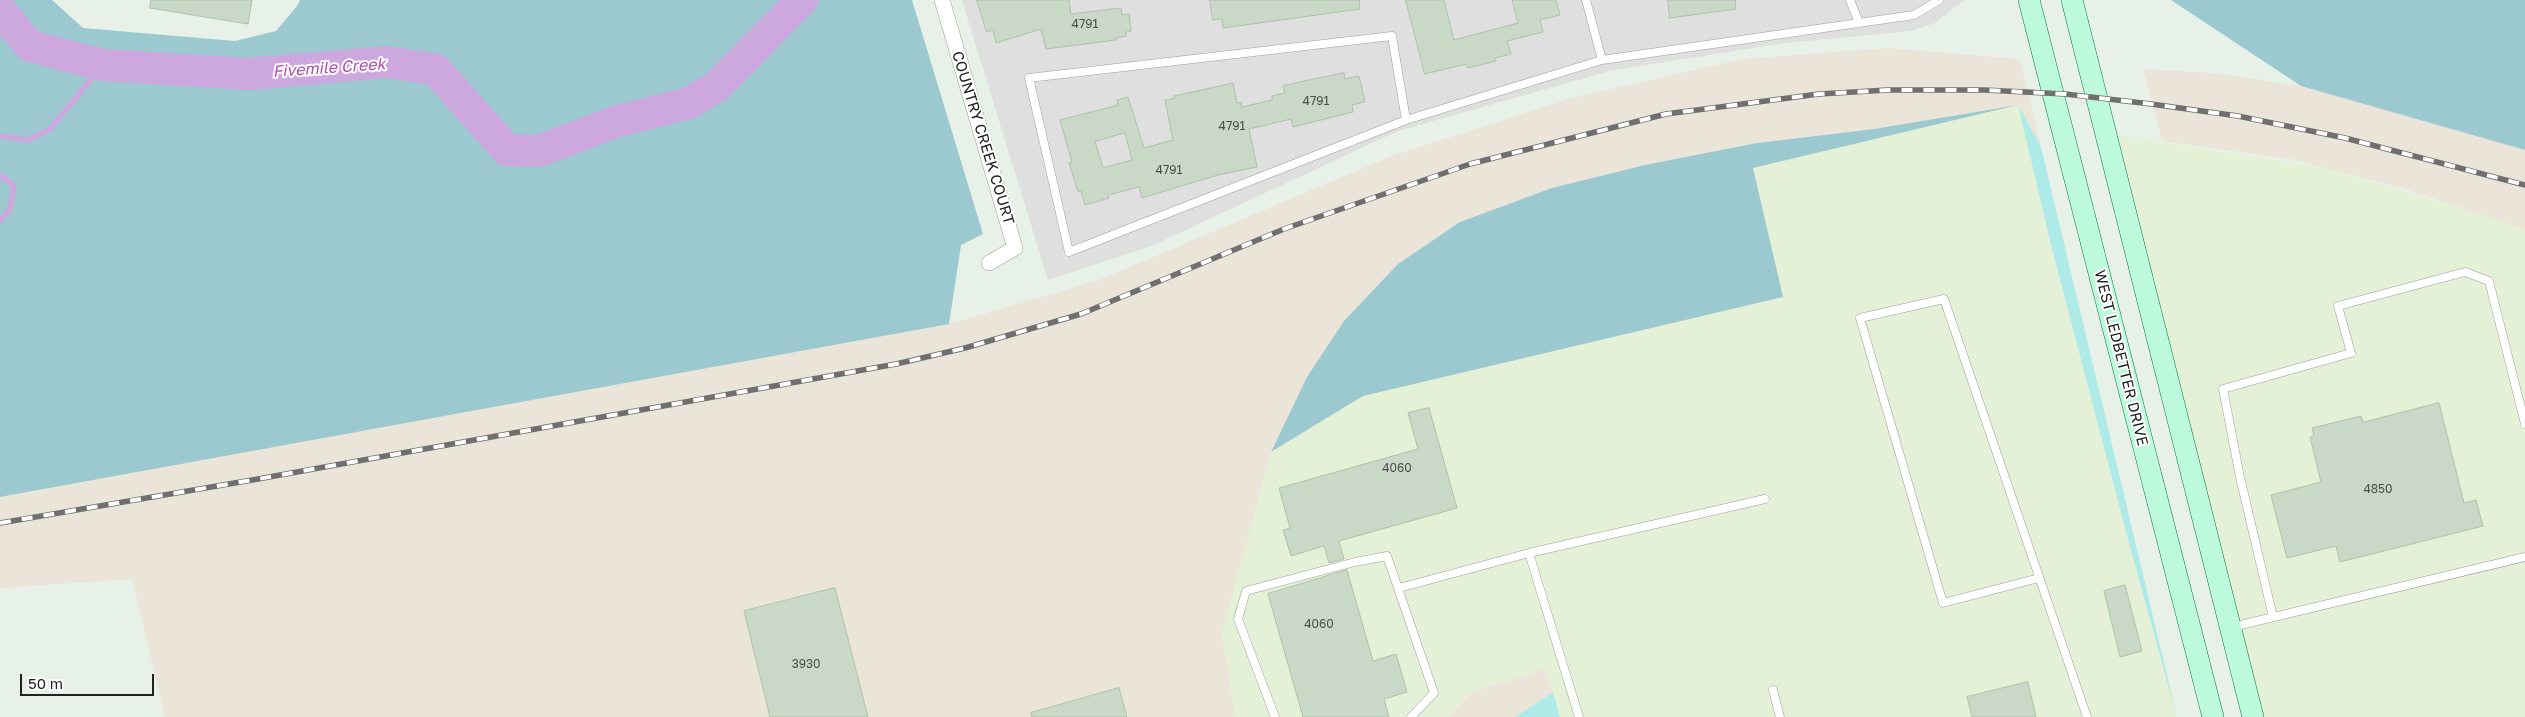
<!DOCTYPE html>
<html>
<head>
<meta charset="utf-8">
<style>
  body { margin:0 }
  #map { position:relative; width:2525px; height:717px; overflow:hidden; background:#e7f1e8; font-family:"Golos Text",sans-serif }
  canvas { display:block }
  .scale { position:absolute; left:20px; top:674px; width:134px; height:22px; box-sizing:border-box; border:2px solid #212121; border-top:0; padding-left:6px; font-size:15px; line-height:18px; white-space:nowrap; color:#212121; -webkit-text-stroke:4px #fff; paint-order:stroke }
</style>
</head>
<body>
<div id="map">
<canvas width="2525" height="717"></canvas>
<div class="scale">50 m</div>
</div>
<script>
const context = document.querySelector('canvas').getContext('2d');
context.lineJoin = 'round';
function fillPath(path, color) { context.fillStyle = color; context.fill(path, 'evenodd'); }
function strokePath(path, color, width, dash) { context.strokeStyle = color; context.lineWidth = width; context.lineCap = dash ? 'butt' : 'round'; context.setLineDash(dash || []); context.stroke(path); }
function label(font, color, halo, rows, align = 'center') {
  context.font = font + ' "Golos Text",sans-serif'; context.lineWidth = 4; context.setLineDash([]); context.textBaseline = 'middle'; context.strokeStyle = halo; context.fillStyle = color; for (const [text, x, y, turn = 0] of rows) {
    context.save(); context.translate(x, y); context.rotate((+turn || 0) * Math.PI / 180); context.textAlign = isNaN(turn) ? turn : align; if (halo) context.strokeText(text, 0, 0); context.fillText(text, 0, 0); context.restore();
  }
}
fillPath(new Path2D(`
  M 962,0 L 1964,0 L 1935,23 L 1911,31 L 1785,43 L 1609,71 L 1398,131 L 1149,247 L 1048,280 Z`), '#dedfde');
fillPath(new Path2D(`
  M 2018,105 L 2051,245 L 2177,717 L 1560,717 L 1546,669 L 1472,692 L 1448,717 L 1235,717 L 1222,633 L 1271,452 L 1363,396 L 1783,297 L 1753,168 Z
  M 2115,135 L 2325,168 L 2525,227 L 2525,717 L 2262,717 Z`), '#e5f1d7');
fillPath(new Path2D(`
  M 1888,48 L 2020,59 L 2041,147 L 2018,105 L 1874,129 L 1757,143 L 1460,222 L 1398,264 L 1344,322 L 1307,377 L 1271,452 L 1222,633 L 1235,717 L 165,717 L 132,579 L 0,588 L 0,497 L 949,324 L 1099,280 L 1394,155 L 1576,97 L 1743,59 Z
  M 2143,69 L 2213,73 L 2301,86 L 2525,150 L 2525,229 L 2405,189 L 2291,159 L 2162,141 Z
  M 1546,669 L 1553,692 L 1515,717 L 1448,717 L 1472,692 Z`), '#eae4d9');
fillPath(new Path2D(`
  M 2018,105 L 2041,147 L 2177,717 L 2130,547 L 2051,245 Z
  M 1553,692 L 1560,717 L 1515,717 Z`), '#aeeae7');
fillPath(new Path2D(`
  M 0,0 L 52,0 L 83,28 L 235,41 L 276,31 L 297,6 L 300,0 L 912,0 L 983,234 L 961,245 L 949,324 L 0,497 Z
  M 2171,0 L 2525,0 L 2525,150 L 2301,86 Z
  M 2018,105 L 1753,168 L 1783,297 L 1363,396 L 1271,452 L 1307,377 L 1344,321 L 1398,264 L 1460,222 L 1552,188 L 1645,165 L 1757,143 L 1874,129 Z`), '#9cc8d0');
strokePath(new Path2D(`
  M 0,136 L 28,140 L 50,129 L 103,65
  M 0,175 L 14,186 L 10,209 L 0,221`), '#cca8de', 5.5);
strokePath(new Path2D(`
  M 0,10 L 30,46 L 103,65 L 250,74 L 386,62 L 435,69 L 507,150 L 539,151 L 618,121 L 689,103 L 716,87 L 802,0`), '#cca8de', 32);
const building = new Path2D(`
  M 151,0 L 252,0 L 248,24 L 150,8 Z
  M 977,0 L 1069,0 L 1071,14 L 1121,8 L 1122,15 L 1129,14 L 1131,31 L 1126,32 L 1126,36 L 1116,38 L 1116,40 L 1046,49 L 1041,29 L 996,43 L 993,30 L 987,32 Z
  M 1210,0 L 1359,0 L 1360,9 L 1223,28 L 1222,19 L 1213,20 Z
  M 1406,0 L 1444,0 L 1454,40 L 1518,23 L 1512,0 L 1556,0 L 1560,15 L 1540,20 L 1543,32 L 1507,41 L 1511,54 L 1495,58 L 1496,61 L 1468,68 L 1466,64 L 1425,74 Z
  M 1668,0 L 1735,0 L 1736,9 L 1670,18 Z
  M 1344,73 L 1345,79 L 1359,76 L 1365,102 L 1352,105 L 1353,112 L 1293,127 L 1291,119 L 1249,129 L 1257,167 L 1218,175 L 1142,198 L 1139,187 L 1108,195 L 1109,198 L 1085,205 L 1081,191 L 1078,192 L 1069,163 L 1072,162 L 1060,120 L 1118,105 L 1117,100 L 1128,97 L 1144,148 L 1173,140 L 1165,100 L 1175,98 L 1174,96 L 1233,83 L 1237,103 L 1241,102 L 1242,107 L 1272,100 L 1272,96 L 1285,93 L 1283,86 ZM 1125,133 L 1132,160 L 1103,168 L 1095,142 Z
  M 2439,403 L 2464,503 L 2476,500 L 2483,526 L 2340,562 L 2336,546 L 2287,558 L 2271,495 L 2321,482 L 2310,437 L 2314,436 L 2312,428 L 2361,416 L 2363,422 Z
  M 1429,408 L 1457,508 L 1339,541 L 1344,559 L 1329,563 L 1324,546 L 1291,556 L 1283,530 L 1290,528 L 1279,488 L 1418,449 L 1408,413 Z
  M 1347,570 L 1373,661 L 1396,654 L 1407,692 L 1384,699 L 1389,717 L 1303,717 L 1268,594 Z
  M 2125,585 L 2142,651 L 2120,657 L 2104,591 Z
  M 835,588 L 868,717 L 770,717 L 744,611 Z
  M 2028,682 L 2036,717 L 1972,717 L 1967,697 Z
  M 1119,688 L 1127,717 L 1032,717 L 1031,713 Z`);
fillPath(building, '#c9d8c7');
strokePath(building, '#acc3a9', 1);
const lane = new Path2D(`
  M 1586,0 L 1602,60
  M 1850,0 L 1859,23
  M 1406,120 L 1392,36 L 1029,78 L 1069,252 L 1406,120 L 1602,60 L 1914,15 L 1939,0
  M 1529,553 L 1765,499
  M 2039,578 L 1943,603 L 1860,318 L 1944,299 L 2087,717
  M 1399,588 L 1529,553 L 1579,717
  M 2273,617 L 2240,477 L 2223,389 L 2351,353 L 2338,306 L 2465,272 L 2489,281 L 2525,424
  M 2232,627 L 2525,557
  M 1773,690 L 1780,717
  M 1275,717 L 1238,619 L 1246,591 L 1355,562 L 1387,556 L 1434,693 L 1411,717`);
const street = new Path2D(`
  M 942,0 L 1015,248 L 989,263`);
const secondary = new Path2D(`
  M 2029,0 L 2213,717
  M 2072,0 L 2253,717`);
strokePath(lane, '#9e9e9e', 9);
strokePath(street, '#9e9e9e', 16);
strokePath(secondary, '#057a45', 22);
strokePath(lane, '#fff', 8);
strokePath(street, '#fff', 15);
strokePath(secondary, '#bcfadb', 21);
const rail = new Path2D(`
  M 0,523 L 258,479 L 896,364 L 965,348 L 1081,314 L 1284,229 L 1470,164 L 1666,114 L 1819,94 L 1888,90 L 1984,90 L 2065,94 L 2151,104 L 2238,116 L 2345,138 L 2525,185`);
strokePath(rail, '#6f6f6f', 5.5);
strokePath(rail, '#fff', 4, [11]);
label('12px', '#4b4f4a', null, [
  ["4791",1085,24],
  ["4791",1316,101],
  ["4791",1232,126],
  ["4791",1169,170],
  ["4060",1397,468],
  ["4850",2378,489],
  ["4060",1319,624],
  ["3930",806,664]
]);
label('15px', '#212121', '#fff', [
  ["COUNTRY CREEK COURT",983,138,73],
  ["WEST LEDBETTER DRIVE",2121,358,76]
]);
label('italic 16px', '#ab4cb2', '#fff', [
  ["Fivemile Creek",329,68,-4]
]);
</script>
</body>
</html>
